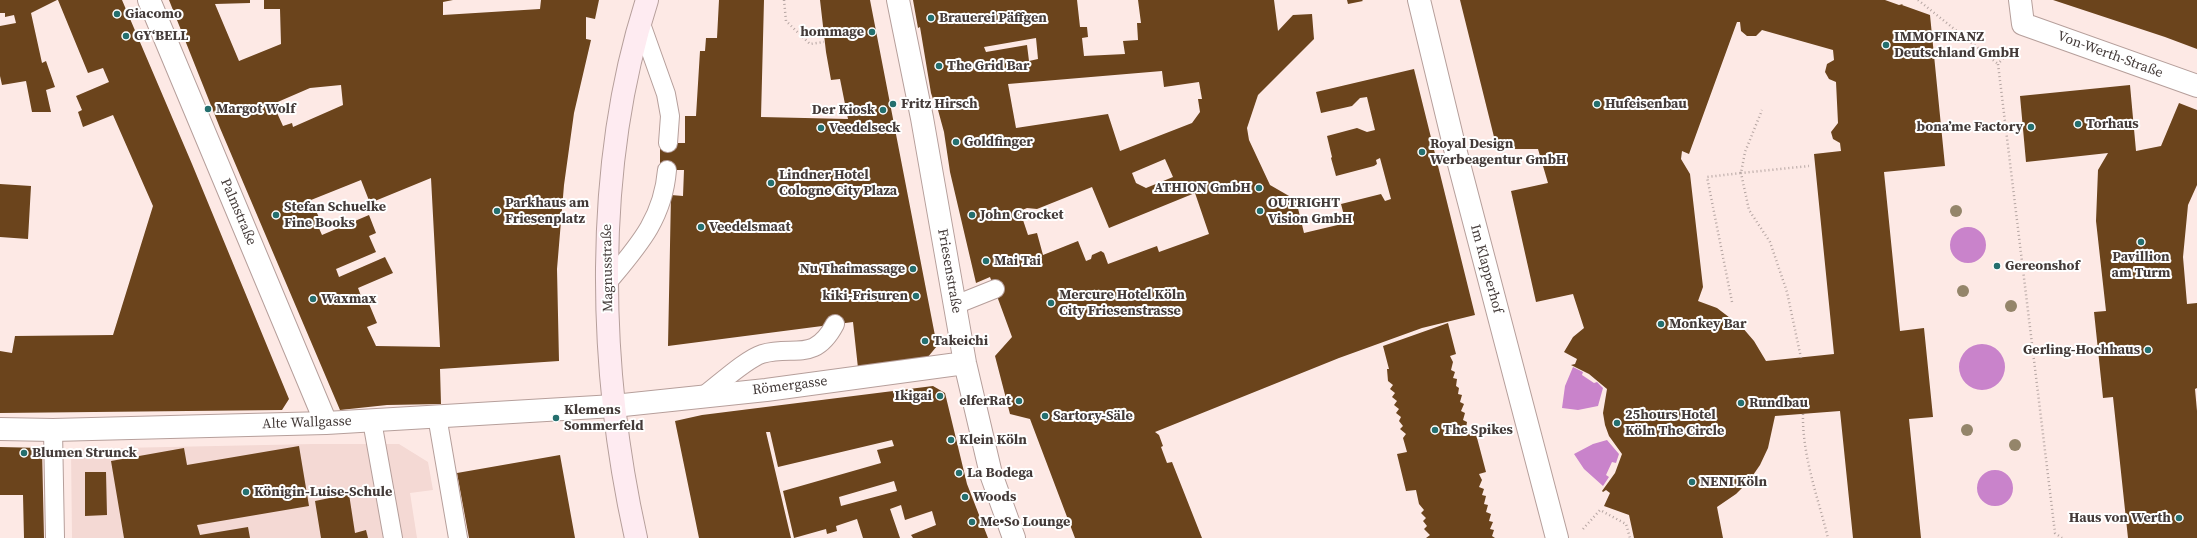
<!DOCTYPE html>
<html>
<head>
<meta charset="utf-8">
<style>
  body { margin:0 }
  canvas { display:block; background:#fde9e5 }
</style>
</head>
<body>
<canvas width="2197" height="538"></canvas>
<script>
const context = document.querySelector('canvas').getContext('2d');
context.lineJoin = 'round';
function fillPath(path, color) { context.fillStyle = color; context.fill(path, 'evenodd'); }
function strokePath(path, color, width, dash) { context.strokeStyle = color; context.lineWidth = width; context.lineCap = dash ? 'butt' : 'round'; context.setLineDash(dash || []); context.stroke(path); }
function label(font, color, halo, rows, align = 'center') {
  context.font = font + ' "Source Serif 4",serif'; context.lineWidth = 4; context.setLineDash([]); context.textBaseline = 'middle'; context.strokeStyle = halo; context.fillStyle = color; for (const [text, x, y, turn = 0] of rows) {
    context.save(); context.translate(x, y); context.rotate((+turn || 0) * Math.PI / 180); context.textAlign = isNaN(turn) ? turn : align; if (halo) context.strokeText(text, 0, 0); context.fillText(text, 0, 0); context.restore();
  }
}
fillPath(new Path2D(`
  M 314,444 L 399,444 L 428,462 L 433,490 L 410,493 L 417,538 L 72,538 L 71,449 Z`), '#f4d9d4');
fillPath(new Path2D(`
  M1950 245a18 18 0 1 1 36 0a18 18 0 1 1-36 0Z
  M1959 367a23 23 0 1 1 46 0a23 23 0 1 1-46 0Z
  M 1573,367 L 1583,372 L 1582,375 L 1594,383 L 1597,382 L 1603,388 L 1598,406 L 1578,410 L 1562,408 L 1565,386 Z
  M 1607,440 L 1619,454 L 1616,463 L 1612,462 L 1606,475 L 1609,477 L 1603,486 L 1584,469 L 1574,454 L 1593,444 Z
  M1977 488a18 18 0 1 1 36 0a18 18 0 1 1-36 0Z`), '#c983cb');
fillPath(new Path2D(`
  M 0,0 L 57,0 L 31,13 L 42,63 L 46,61 L 55,87 L 46,90 L 51,112 L 32,112 L 26,81 L 2,85 L 0,76 L 0,26 L 16,23 L 14,15 L 5,17 L 5,13 L 0,13 Z
  M 58,0 L 122,0 L 192,164 L 289,399 L 282,410 L 0,413 L 0,351 L 12,353 L 15,336 L 113,335 L 153,206 L 113,115 L 83,127 L 78,112 L 82,110 L 76,96 L 109,82 L 103,68 L 88,73 Z
  M 169,0 L 250,0 L 250,3 L 215,4 L 239,61 L 281,44 L 280,9 L 264,9 L 264,0 L 453,0 L 443,2 L 443,15 L 540,9 L 541,0 L 599,0 L 595,19 L 586,17 L 586,39 L 591,40 L 574,113 L 564,185 L 557,269 L 559,361 L 440,369 L 441,404 L 387,405 L 340,410 L 220,128 ZM 341,85 L 343,105 L 293,127 L 292,123 L 283,126 L 273,104 L 310,88 ZM 431,178 L 440,347 L 376,346 L 367,327 L 377,323 L 367,299 L 363,301 L 358,288 L 393,273 L 385,257 L 339,277 L 336,269 L 376,252 L 369,236 L 376,233 L 369,215 L 322,235 L 318,226 L 322,224 L 311,200 L 361,180 L 370,203 Z
  M 719,0 L 764,0 L 761,117 L 848,119 L 840,79 L 831,80 L 826,52 L 820,0 L 870,0 L 937,346 L 927,358 L 858,368 L 853,322 L 668,346 L 671,195 L 683,196 L 684,170 L 660,170 L 660,143 L 685,143 L 685,116 L 696,116 L 700,51 L 705,51 L 706,38 L 717,38 Z
  M 913,0 L 1077,0 L 1080,27 L 1087,27 L 1088,37 L 1082,38 L 1084,56 L 1125,54 L 1123,41 L 1138,40 L 1137,23 L 1141,23 L 1138,0 L 1274,0 L 1278,31 L 1293,15 L 1312,14 L 1314,39 L 1258,95 L 1247,128 L 1249,140 L 1270,185 L 1296,200 L 1304,233 L 1346,223 L 1341,204 L 1381,194 L 1385,201 L 1391,199 L 1380,158 L 1376,160 L 1377,164 L 1374,166 L 1336,176 L 1331,158 L 1332,157 L 1327,136 L 1357,128 L 1367,132 L 1375,130 L 1367,97 L 1360,98 L 1352,106 L 1321,113 L 1316,92 L 1414,69 L 1475,315 L 1422,328 L 1339,358 L 1155,432 L 1159,435 L 1163,446 L 1161,447 L 1167,463 L 1172,462 L 1202,538 L 1075,538 L 1030,419 L 1010,414 L 995,356 L 1012,337 L 990,277 L 976,283 L 950,172 L 944,132 L 935,99 L 933,99 L 931,93 L 920,27 L 918,28 ZM 1036,38 L 1038,59 L 1029,61 L 1027,45 L 986,52 L 984,47 ZM 1162,71 L 1164,87 L 1199,82 L 1202,99 L 1198,99 L 1200,112 L 1192,123 L 1120,151 L 1108,114 L 1016,128 L 1008,84 ZM 1165,159 L 1173,177 L 1146,188 L 1136,183 L 1132,173 ZM 1092,187 L 1109,228 L 1195,193 L 1209,234 L 1159,252 L 1157,246 L 1108,264 L 1104,253 L 1101,251 L 1092,255 L 1091,259 L 1086,261 L 1078,241 L 1043,255 L 1037,233 L 1028,235 L 1020,211 L 1027,208 L 1037,209 Z
  M 1347,0 L 1362,0 L 1363,1 L 1348,4 Z
  M 1460,0 L 1885,0 L 1899,5 L 1903,4 L 1902,5 L 1930,15 L 1945,166 L 1884,172 L 1900,331 L 1924,328 L 1933,417 L 1909,419 L 1921,538 L 1853,538 L 1840,411 L 1775,416 L 1768,448 L 1760,465 L 1749,481 L 1736,494 L 1717,507 L 1723,538 L 1634,538 L 1629,515 L 1604,506 L 1610,493 L 1606,490 L 1603,492 L 1602,491 L 1615,473 L 1622,454 L 1609,436 L 1605,425 L 1603,413 L 1607,389 L 1589,374 L 1571,365 L 1575,364 L 1577,359 L 1564,352 L 1573,337 L 1584,328 L 1573,294 L 1536,302 L 1511,191 L 1548,183 L 1538,149 L 1504,149 L 1503,143 L 1495,141 ZM 1737,22 L 1740,22 L 1741,31 L 1747,36 L 1756,36 L 1762,30 L 1833,50 L 1834,60 L 1827,64 L 1825,72 L 1829,79 L 1836,82 L 1838,123 L 1831,132 L 1833,139 L 1840,143 L 1841,151 L 1814,154 L 1834,354 L 1766,361 L 1754,341 L 1742,327 L 1717,308 L 1698,301 L 1703,287 L 1690,174 L 1681,159 L 1682,151 L 1689,154 Z
  M 2053,0 L 2197,0 L 2197,49 L 2165,37 Z
  M 2130,85 L 2136,151 L 2161,146 L 2179,103 L 2197,110 L 2197,185 L 2188,205 L 2183,257 L 2187,304 L 2197,303 L 2197,388 L 2195,389 L 2197,411 L 2197,538 L 2128,538 L 2113,397 L 2103,398 L 2094,312 L 2106,311 L 2096,221 L 2098,170 L 2108,153 L 2026,162 L 2020,96 Z
  M 0,184 L 31,186 L 28,239 L 0,237 Z
  M 1448,323 L 1456,354 L 1450,356 L 1453,362 L 1451,370 L 1455,372 L 1453,378 L 1457,379 L 1456,386 L 1459,388 L 1458,394 L 1462,395 L 1460,402 L 1464,404 L 1461,411 L 1465,413 L 1463,420 L 1467,422 L 1466,428 L 1469,429 L 1470,436 L 1476,434 L 1486,472 L 1479,474 L 1482,480 L 1479,487 L 1484,489 L 1482,495 L 1486,496 L 1484,504 L 1488,505 L 1486,512 L 1491,514 L 1489,521 L 1493,522 L 1490,529 L 1494,530 L 1492,536 L 1495,538 L 1426,538 L 1430,535 L 1424,529 L 1427,526 L 1423,521 L 1426,518 L 1421,513 L 1424,510 L 1419,504 L 1416,490 L 1406,491 L 1397,454 L 1407,452 L 1403,438 L 1406,434 L 1400,429 L 1403,426 L 1399,421 L 1401,417 L 1396,413 L 1399,409 L 1394,405 L 1397,401 L 1392,397 L 1395,393 L 1390,389 L 1393,385 L 1388,381 L 1387,369 L 1389,369 L 1383,346 Z
  M 933,386 L 945,393 L 967,484 L 988,538 L 913,538 L 911,535 L 936,525 L 932,511 L 905,520 L 901,505 L 890,509 L 900,538 L 863,538 L 857,519 L 836,526 L 837,531 L 827,534 L 826,529 L 794,538 L 783,491 L 881,463 L 877,450 L 894,446 L 892,440 L 778,467 L 770,432 L 766,432 L 791,538 L 699,538 L 675,421 L 702,415 ZM 894,481 L 897,491 L 841,506 L 839,497 Z
  M 299,446 L 309,506 L 197,525 L 200,535 L 248,527 L 250,538 L 124,538 L 111,461 L 184,448 L 187,465 Z
  M 0,447 L 42,448 L 44,538 L 24,538 L 23,495 L 0,495 Z
  M 560,455 L 575,538 L 469,538 L 457,473 Z
  M 85,472 L 106,472 L 107,515 L 85,516 Z
  M 349,494 L 355,533 L 366,530 L 368,538 L 321,538 L 315,501 Z`), '#6b441c');
const lane = new Path2D(`
  M 640,21 L 666,94 L 670,116 L 668,143
  M 608,282 C 638,246 663,219 667,170
  M 955,305 L 995,289
  M 702,397 C 717,386 746,359 762,354 C 793,344 814,364 835,324
  M 437,416 L 458,538
  M 372,421 L 393,538
  M 53,430 L 55,538`);
const street = new Path2D(`
  M 149,0 L 326,423
  M 898,0 L 922,118 L 965,363 L 991,474 L 1014,538
  M 1419,0 L 1454,145 L 1557,538
  M 2020,0 L 2023,24 L 2197,86
  M 0,429 L 53,430 L 326,423 L 614,406 L 766,390 L 965,363`);
const secondary = new Path2D(`
  M 636,538 C 598,368 593,167 647,0`);
strokePath(lane, '#b69f9b', 20);
strokePath(street, '#b69f9b', 24);
strokePath(secondary, '#b69f9b', 24);
strokePath(new Path2D(`
  M 784,0 L 786,21 L 810,44 L 824,42
  M 1918,0 L 1998,64
  M 2011,49 L 1998,64 L 2055,533 L 2062,538
  M 1732,302 L 1707,177 L 1741,173 L 1745,152 L 1762,110
  M 1801,358 L 1787,292 L 1770,242 L 1749,210 L 1741,173 L 1809,166
  M 1803,414 C 1802,455 1818,498 1828,538
  M 1583,529 L 1600,510 L 1626,524 L 1630,538`), '#b5a5a2', 2.5, [1, 3]);
strokePath(lane, '#fff', 18);
strokePath(street, '#fff', 22);
strokePath(secondary, '#feebf1', 22);
context.fillStyle = '#94856a';
for (const [x, y] of [
  [1956,211],
  [1963,291],
  [2011,306],
  [1967,430],
  [2015,445]
]) { context.beginPath(); context.arc(x, y, 6, 0, 2 * Math.PI); context.fill(); }
for (const [x, y, r, color] of [
  [117,14,4,"#246f6e"],
  [931,18,4,"#246f6e"],
  [872,32,4,"#246f6e"],
  [126,36,4,"#246f6e"],
  [1886,45,4,"#246f6e"],
  [939,66,4,"#246f6e"],
  [893,104,4,"#246f6e"],
  [1597,104,4,"#246f6e"],
  [208,109,4,"#246f6e"],
  [883,110,4,"#246f6e"],
  [2078,124,4,"#246f6e"],
  [2031,127,4,"#246f6e"],
  [821,128,4,"#246f6e"],
  [956,142,4,"#246f6e"],
  [1422,152,4,"#246f6e"],
  [771,183,4,"#246f6e"],
  [1259,188,4,"#246f6e"],
  [497,211,4,"#246f6e"],
  [1260,211,4,"#246f6e"],
  [276,215,4,"#246f6e"],
  [972,215,4,"#246f6e"],
  [701,227,4,"#246f6e"],
  [2141,242,4,"#246f6e"],
  [986,261,4,"#246f6e"],
  [1997,266,4,"#246f6e"],
  [913,269,4,"#246f6e"],
  [916,296,4,"#246f6e"],
  [313,299,4,"#246f6e"],
  [1051,303,4,"#246f6e"],
  [1661,324,4,"#246f6e"],
  [925,341,4,"#246f6e"],
  [2148,350,4,"#246f6e"],
  [940,396,4,"#246f6e"],
  [1019,401,4,"#246f6e"],
  [1741,403,4,"#246f6e"],
  [1045,416,4,"#246f6e"],
  [556,418,4,"#246f6e"],
  [1617,423,4,"#246f6e"],
  [1435,430,4,"#246f6e"],
  [951,440,4,"#246f6e"],
  [24,453,4,"#246f6e"],
  [959,473,4,"#246f6e"],
  [1692,482,4,"#246f6e"],
  [246,492,4,"#246f6e"],
  [965,497,4,"#246f6e"],
  [2179,518,4,"#246f6e"],
  [972,522,4,"#246f6e"]
]) { const dot = new Path2D(); dot.arc(x, y, r, 0, 2 * Math.PI); context.fillStyle = color; context.fill(dot); strokePath(dot, '#fff', 1.5); }
label('bold 14px', '#433a38', '#fff', [
  ["Giacomo",125,14],
  ["Brauerei Päffgen",939,18],
  ["hommage",864,32,"right"],
  ["GY‘BELL",134,36],
  ["IMMOFINANZ",1894,37],
  ["Deutschland GmbH",1894,53],
  ["The Grid Bar",947,66],
  ["Fritz Hirsch",901,104],
  ["Hufeisenbau",1605,104],
  ["Margot Wolf",216,109],
  ["Der Kiosk",875,110,"right"],
  ["Torhaus",2086,124],
  ["bona’me Factory",2023,127,"right"],
  ["Veedelseck",829,128],
  ["Goldfinger",964,142],
  ["Royal Design",1430,144],
  ["Werbeagentur GmbH",1430,160],
  ["Lindner Hotel",779,175],
  ["Cologne City Plaza",779,191],
  ["ATHION GmbH",1251,188,"right"],
  ["Parkhaus am",505,203],
  ["Friesenplatz",505,219],
  ["OUTRIGHT",1268,203],
  ["Vision GmbH",1268,219],
  ["Stefan Schuelke",284,207],
  ["Fine Books",284,223],
  ["John Crocket",980,215],
  ["Veedelsmaat",709,227],
  ["Pavillion",2141,257,"center"],
  ["am Turm",2141,273,"center"],
  ["Mai Tai",994,261],
  ["Gereonshof",2005,266],
  ["Nu Thaimassage",905,269,"right"],
  ["Mercure Hotel Köln",1059,295],
  ["City Friesenstrasse",1059,311],
  ["kiki-Frisuren",908,296,"right"],
  ["Waxmax",321,299],
  ["Monkey Bar",1669,324],
  ["Takeichi",933,341],
  ["Gerling-Hochhaus",2140,350,"right"],
  ["Ikigai",932,396,"right"],
  ["elferRat",1011,401,"right"],
  ["Rundbau",1749,403],
  ["Klemens",564,410],
  ["Sommerfeld",564,426],
  ["25hours Hotel",1625,415],
  ["Köln The Circle",1625,431],
  ["Sartory-Säle",1053,416],
  ["The Spikes",1443,430],
  ["Klein Köln",959,440],
  ["Blumen Strunck",32,453],
  ["La Bodega",967,473],
  ["NENI Köln",1700,482],
  ["Königin-Luise-Schule",254,492],
  ["Woods",973,497],
  ["Haus von Werth",2171,518,"right"],
  ["Me•So Lounge",980,522]
], 'left');
label('14px', '#433a38', '#fff', [
  ["Von-Werth-Straße",2110,55,20],
  ["Palmstraße",238,212,67],
  ["Magnusstraße",608,268,-91],
  ["Im Klapperhof",1486,269,75],
  ["Friesenstraße",949,271,80],
  ["Römergasse",790,386,-7],
  ["Alte Wallgasse",307,423,-2]
]);
</script>
</body>
</html>
